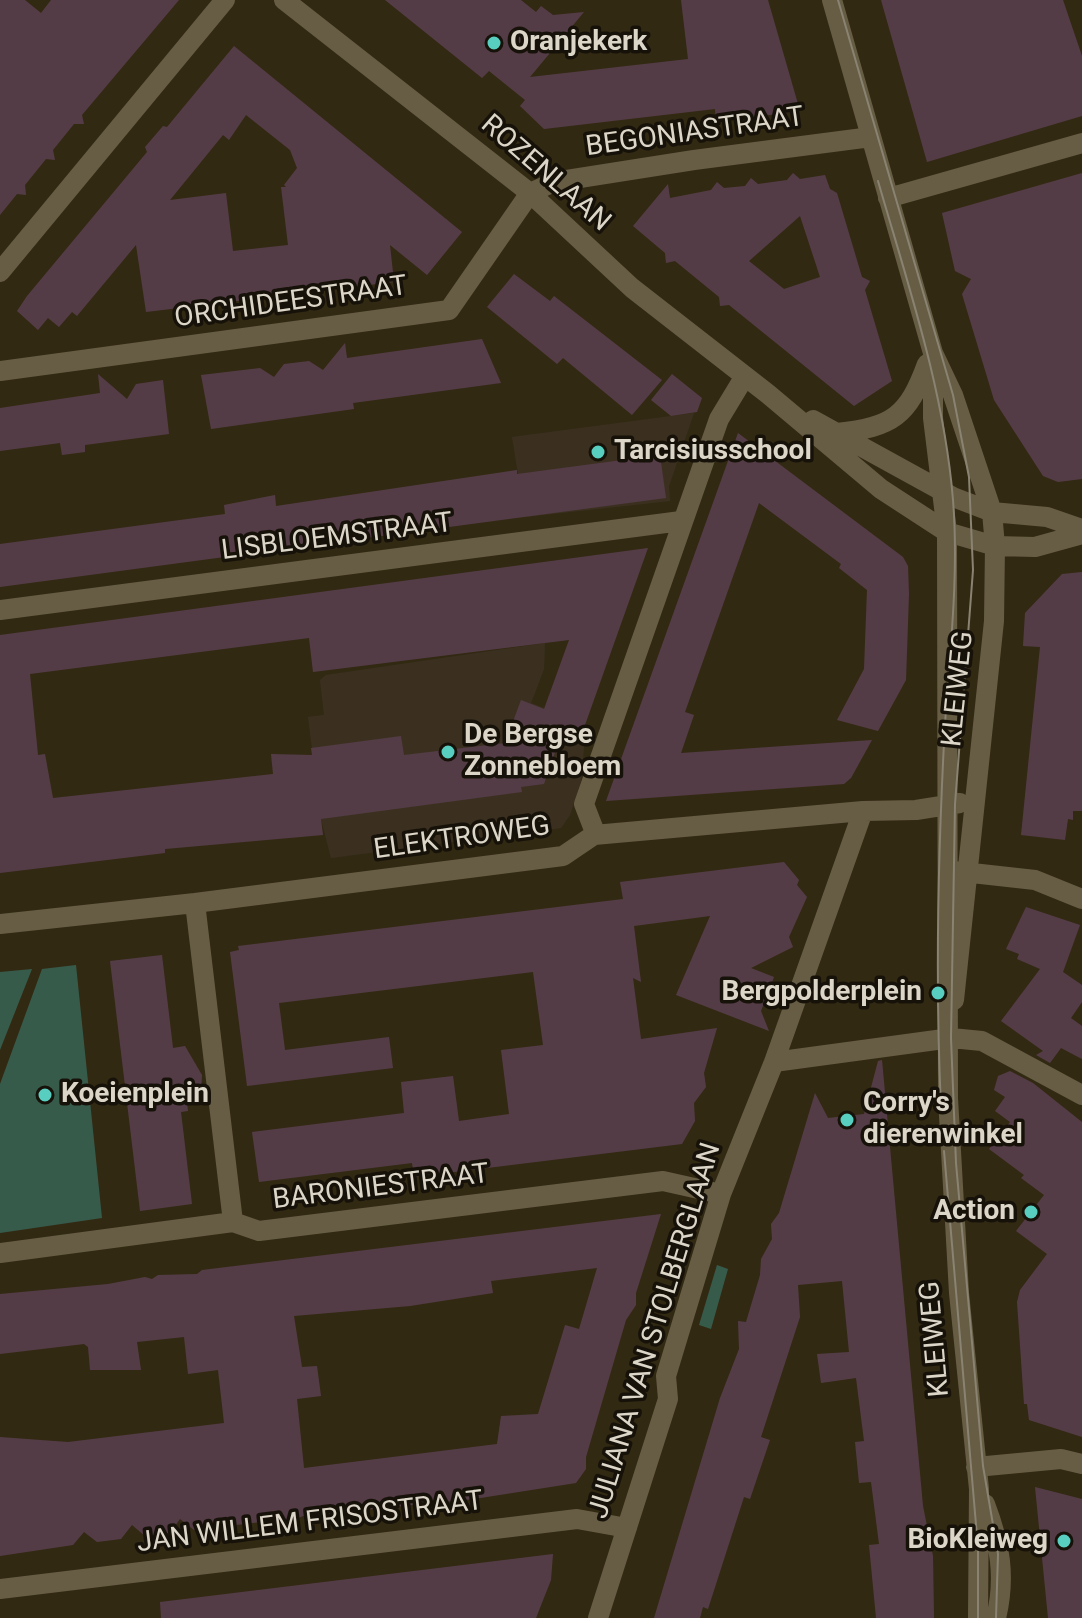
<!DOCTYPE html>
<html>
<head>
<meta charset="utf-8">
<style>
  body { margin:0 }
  canvas { display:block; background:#322913 }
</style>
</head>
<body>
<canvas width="1082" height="1618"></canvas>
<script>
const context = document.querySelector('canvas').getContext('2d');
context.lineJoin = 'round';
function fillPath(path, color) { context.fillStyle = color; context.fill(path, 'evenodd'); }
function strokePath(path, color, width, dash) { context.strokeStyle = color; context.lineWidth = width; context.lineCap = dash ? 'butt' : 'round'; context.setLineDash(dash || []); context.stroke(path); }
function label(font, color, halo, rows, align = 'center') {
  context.font = font + ' Roboto,sans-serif'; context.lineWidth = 7; context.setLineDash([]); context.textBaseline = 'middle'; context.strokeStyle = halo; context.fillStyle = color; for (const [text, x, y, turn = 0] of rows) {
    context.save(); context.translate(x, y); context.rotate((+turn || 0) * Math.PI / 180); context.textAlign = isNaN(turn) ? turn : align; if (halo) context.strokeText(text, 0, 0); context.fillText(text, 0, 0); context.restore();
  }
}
fillPath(new Path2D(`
  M 694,413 L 669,486 L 670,501 L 525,517 L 512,437 Z
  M 545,643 L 544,669 L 531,703 L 586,724 L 581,781 L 570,815 L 561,828 L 331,858 L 321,819 L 308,717 L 324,715 L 320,680 L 326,675 Z`), '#3b3020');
fillPath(new Path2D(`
  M 76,965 L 102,1218 L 0,1233 L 0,1084 L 42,969 Z
  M 32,969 L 0,1050 L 0,972 Z
  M 717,1265 L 728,1269 L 711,1329 L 699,1325 Z`), '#375b4b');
fillPath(new Path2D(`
  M 0,0 L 25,0 L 41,13 L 51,0 L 179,0 L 82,115 L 84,124 L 74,124 L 53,150 L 55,160 L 46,159 L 25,185 L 26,195 L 17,194 L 0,215 Z
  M 385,0 L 521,0 L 536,12 L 541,6 L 553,15 L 584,12 L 530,77 L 688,59 L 681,0 L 768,0 L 800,111 L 716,122 L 715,109 L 544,129 L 520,106 L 525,100 L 489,71 L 482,78 Z
  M 881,0 L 1063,0 L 1082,56 L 1082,116 L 927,162 Z
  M 234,46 L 462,232 L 427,275 L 390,245 L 394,282 L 146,312 L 136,245 L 77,316 L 72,312 L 59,327 L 48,318 L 38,330 L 17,311 L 27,296 L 147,152 L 145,147 L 163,126 L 167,127 ZM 246,115 L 290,150 L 297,168 L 284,185 L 286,187 L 281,187 L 288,245 L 233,251 L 226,193 L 170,200 L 223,135 L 229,140 Z
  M 793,173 L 800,179 L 825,175 L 830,189 L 837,193 L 862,277 L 870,281 L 865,290 L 892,381 L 854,406 L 729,305 L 720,306 L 719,297 L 675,261 L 666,263 L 665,253 L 633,226 L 668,184 L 670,198 L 711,190 L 717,182 L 724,188 L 745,186 L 751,178 L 758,184 L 787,180 ZM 800,216 L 820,277 L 784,289 L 749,261 Z
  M 1082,173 L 1082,479 L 1058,482 L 1043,476 L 994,400 L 962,294 L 971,279 L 955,271 L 942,213 Z
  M 514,274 L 550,301 L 554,296 L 662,380 L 632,415 L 563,358 L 557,364 L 487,307 Z
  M 482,339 L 501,383 L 353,403 L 354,409 L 211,429 L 201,375 L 260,368 L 274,377 L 284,364 L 309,361 L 323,370 L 345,343 L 347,358 Z
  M 98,374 L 127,399 L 136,384 L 163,380 L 169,434 L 85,445 L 85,452 L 62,455 L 60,443 L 0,451 L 0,408 L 100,393 Z
  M 672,374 L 702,398 L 697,412 L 671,416 L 651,400 Z
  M 738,433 L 903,557 L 908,566 L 909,594 L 906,680 L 878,731 L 837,720 L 864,669 L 867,590 L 839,568 L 841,564 L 759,503 L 685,712 L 694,715 L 681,753 L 872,740 L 851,778 L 844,784 L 606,801 Z
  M 660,455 L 666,498 L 0,587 L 0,544 L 225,514 L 224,505 L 275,495 L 276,506 L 517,470 L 517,474 Z
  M 648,548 L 580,739 L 562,732 L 544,784 L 521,787 L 522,792 L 321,819 L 323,835 L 165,849 L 165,853 L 0,873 L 0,635 ZM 309,638 L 313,672 L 569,640 L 544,709 L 521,700 L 505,743 L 404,755 L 401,736 L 311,748 L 312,755 L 271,754 L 273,774 L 53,798 L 45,754 L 38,755 L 30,674 Z
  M 1082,572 L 1082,811 L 1073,811 L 1073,820 L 1068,819 L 1065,840 L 1021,835 L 1040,647 L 1023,646 L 1025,613 L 1062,574 Z
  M 784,862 L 799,880 L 797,885 L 807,897 L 789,937 L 793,947 L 751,968 L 774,977 L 761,1011 L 769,1031 L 676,995 L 710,916 L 634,926 L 641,982 L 633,978 L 641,1039 L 717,1028 L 704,1073 L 706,1087 L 694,1103 L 695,1121 L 682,1144 L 414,1177 L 412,1163 L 259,1182 L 252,1132 L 404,1113 L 401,1082 L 453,1076 L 459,1121 L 509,1114 L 501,1050 L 543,1045 L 533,972 L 279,1003 L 285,1050 L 389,1037 L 393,1068 L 247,1086 L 230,952 L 239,950 L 238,946 L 623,899 L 620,882 Z
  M 1026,907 L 1080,925 L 1063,972 L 1082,985 L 1082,1002 L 1071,1018 L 1082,1026 L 1082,1059 L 1061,1048 L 1050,1063 L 1036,1055 L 1043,1051 L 1001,1021 L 1040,969 L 1017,959 L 1019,954 L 1006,949 Z
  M 162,955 L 173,1048 L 185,1046 L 202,1075 L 201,1093 L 185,1088 L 188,1111 L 181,1112 L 192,1204 L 140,1211 L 110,961 Z
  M 882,1060 L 923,1506 L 933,1556 L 934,1618 L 876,1618 L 869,1545 L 879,1544 L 871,1482 L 859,1483 L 855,1442 L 864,1441 L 856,1378 L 821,1383 L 817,1354 L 849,1352 L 842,1281 L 798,1285 L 800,1317 L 761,1437 L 770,1440 L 750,1499 L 744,1497 L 708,1609 L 703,1607 L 700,1618 L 654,1618 L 720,1398 L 739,1349 L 738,1321 L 746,1322 L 760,1275 L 761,1259 L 772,1239 L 771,1224 L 779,1213 L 815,1093 L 828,1118 L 864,1114 L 878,1061 Z
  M 1010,1071 L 1033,1083 L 1082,1122 L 1082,1437 L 1029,1420 L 1027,1404 L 1024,1404 L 1017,1302 L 1020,1290 L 1047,1254 L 1016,1231 L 1044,1195 L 1021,1178 L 1024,1175 L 989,1149 L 1010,1122 L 995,1111 L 1005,1097 L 994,1090 L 998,1076 Z
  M 661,1214 L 636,1293 L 636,1305 L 626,1320 L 586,1457 L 586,1469 L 576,1483 L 474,1499 L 303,1516 L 287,1523 L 286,1519 L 194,1530 L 180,1519 L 170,1533 L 145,1536 L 132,1525 L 121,1539 L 97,1542 L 84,1532 L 73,1545 L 0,1556 L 0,1437 L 68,1442 L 224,1423 L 218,1370 L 188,1374 L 184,1337 L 137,1342 L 141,1370 L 90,1370 L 88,1347 L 84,1344 L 0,1354 L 0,1294 L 108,1284 L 145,1277 L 152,1279 L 158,1275 L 197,1274 L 202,1270 ZM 597,1268 L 579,1329 L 565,1325 L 538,1414 L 501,1416 L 497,1444 L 304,1468 L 297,1399 L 321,1396 L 317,1366 L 302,1367 L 294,1316 L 410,1306 L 493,1293 L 491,1281 Z
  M 1035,1487 L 1082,1499 L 1082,1618 L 1048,1618 Z
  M 553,1554 L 551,1580 L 536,1618 L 161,1618 L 160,1602 Z`), '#543c47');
strokePath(new Path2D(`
  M 284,0 L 530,193 L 632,288 L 768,394 L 881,489 L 947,532 L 995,546 L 1035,547 L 1082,534
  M 832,0 L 933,353 L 953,395 L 992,512 L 995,546 L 994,621 L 954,1000
  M 888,198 L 1082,143
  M 0,272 L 225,0
  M 933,353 L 933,418 L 947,532 L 948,1098 L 959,1293 L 979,1489 L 978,1618
  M 0,371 L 449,310 L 530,193 L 554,182 L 694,160 L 871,137
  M 813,420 L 953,497 L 992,512 L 1047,517 L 1082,529
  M 837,433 C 893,427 908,416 927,364
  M 0,610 L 681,521
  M 596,835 L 584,804 L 719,419 L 745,376
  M 954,871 L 1035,880 L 1082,899
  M 195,903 L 233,1222
  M 0,924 L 195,903 L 563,856 L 594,835 L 863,811 L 916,810 L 960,803
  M 774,1062 L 951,1038 L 982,1041 L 1082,1095
  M 0,1253 L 233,1222 L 259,1231 L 663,1181 L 721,1194
  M 976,1467 L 1061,1459 L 1082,1464
  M 985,1504 C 1000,1543 1006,1577 996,1618
  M 0,1589 L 577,1519 L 627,1528
  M 598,1618 L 668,1399 L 666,1376 L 721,1194 L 774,1062 L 863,811`), '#675d45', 20);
strokePath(new Path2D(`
  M 838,0 L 953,395 L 969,477 L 973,570 L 955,804 L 951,1038 L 956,1163 L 983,1466 L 998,1554 L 996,1618
  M 878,181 C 908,285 944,390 953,500 C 959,575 950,649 945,724 C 938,851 935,980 941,1107
  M 944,1151 L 978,1548 L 978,1618`), '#8a8371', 2);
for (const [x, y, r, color] of [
  [494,43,8,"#58cec0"],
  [598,452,8,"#58cec0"],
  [448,752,8,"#58cec0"],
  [938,993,8,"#58cec0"],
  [45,1095,8,"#58cec0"],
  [847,1120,8,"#58cec0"],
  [1031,1212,8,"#58cec0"],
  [1064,1541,8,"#58cec0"]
]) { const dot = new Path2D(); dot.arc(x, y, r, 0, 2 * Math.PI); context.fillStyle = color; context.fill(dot); strokePath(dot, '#171209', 3); }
label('bold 28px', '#dcd6c9', '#171209', [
  ["Oranjekerk",510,43],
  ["Tarcisiusschool",614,452],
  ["De Bergse",464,736],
  ["Zonnebloem",464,768],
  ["Bergpolderplein",922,993,"right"],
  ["Koeienplein",61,1095],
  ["Corry's",863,1104],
  ["dierenwinkel",863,1136],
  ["Action",1015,1212,"right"],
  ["BioKleiweg",1048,1541,"right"]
], 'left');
label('28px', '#dcd6c9', '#171209', [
  ["BEGONIASTRAAT",695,133,-8],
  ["ROZENLAAN",545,174,41],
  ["ORCHIDEESTRAAT",291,303,-8],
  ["LISBLOEMSTRAAT",337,538,-7],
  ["KLEIWEG",959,689,-84],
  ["ELEKTROWEG",462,839,-8],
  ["BARONIESTRAAT",381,1188,-7],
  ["JULIANA VAN STOLBERGLAAN",656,1331,-73],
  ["KLEIWEG",936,1339,-95],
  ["JAN WILLEM FRISOSTRAAT",310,1523,-7]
]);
</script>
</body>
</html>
